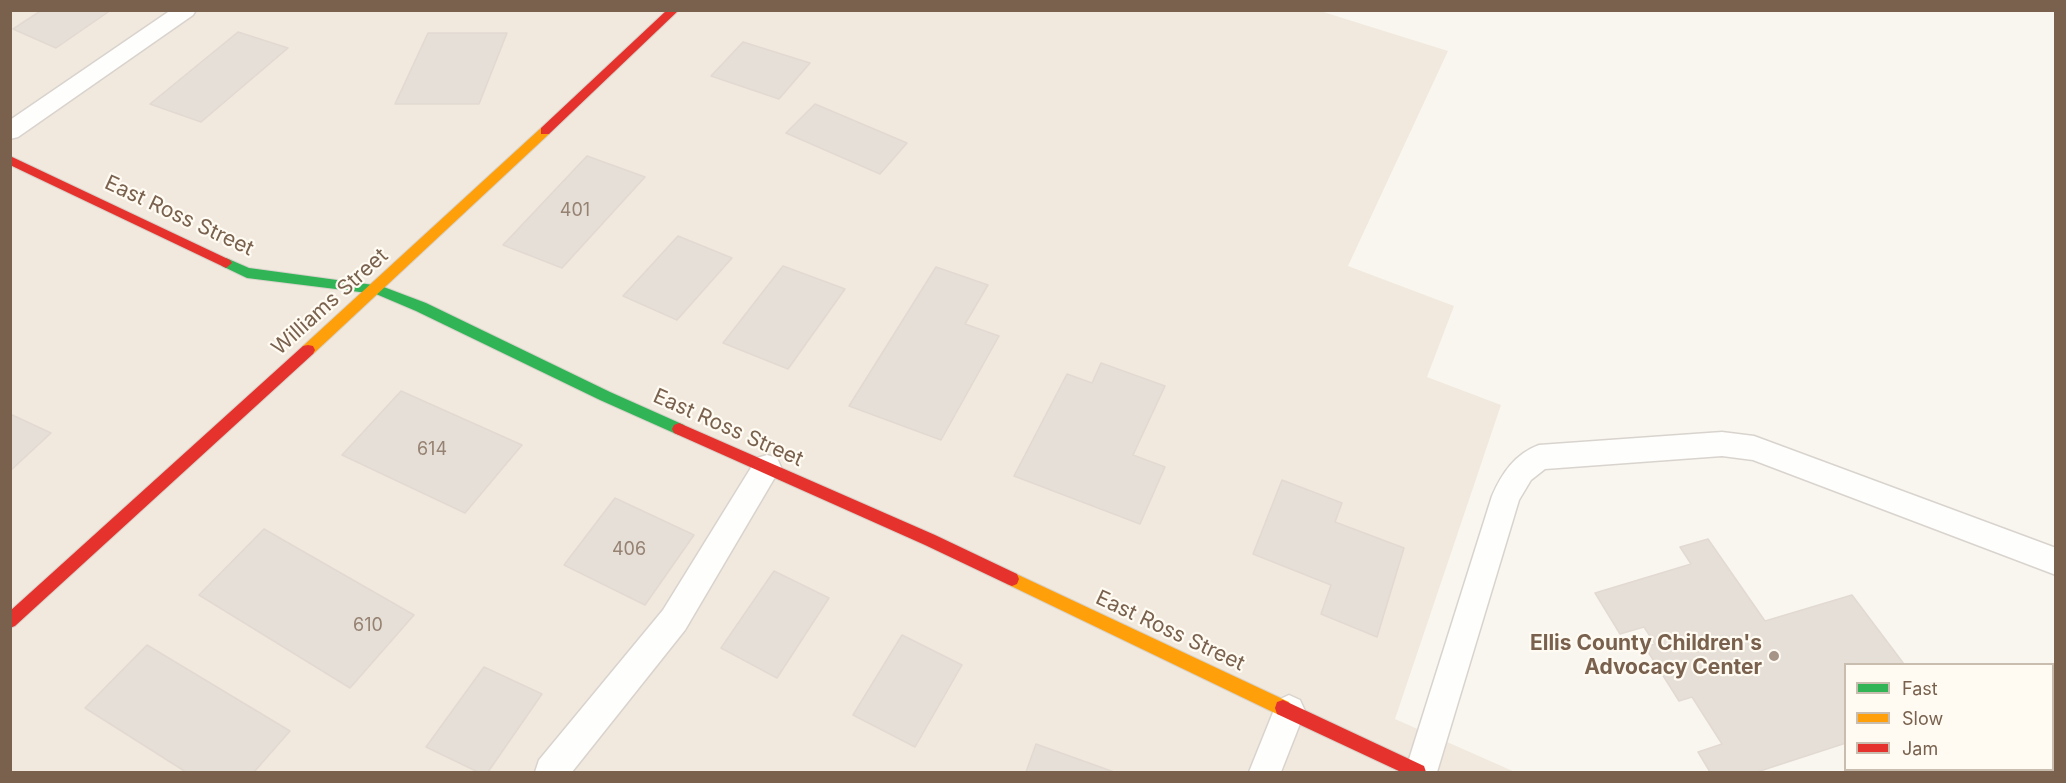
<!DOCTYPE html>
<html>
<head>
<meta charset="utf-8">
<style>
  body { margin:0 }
  #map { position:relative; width:2066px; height:783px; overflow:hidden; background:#f9f6f0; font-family:Inter,sans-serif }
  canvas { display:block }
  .frame { position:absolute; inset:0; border:12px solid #79614e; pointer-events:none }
  .legend { position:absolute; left:1844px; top:663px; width:210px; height:108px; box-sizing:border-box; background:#fffbf2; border:2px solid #c9bdb0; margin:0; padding:8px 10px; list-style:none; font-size:18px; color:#79614e }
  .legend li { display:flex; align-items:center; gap:12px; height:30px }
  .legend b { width:30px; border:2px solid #c9bdb0 }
</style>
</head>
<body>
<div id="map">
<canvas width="2066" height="783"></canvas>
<div class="frame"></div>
<ul class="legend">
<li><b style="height:8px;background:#30b455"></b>Fast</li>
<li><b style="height:8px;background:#ff9f0a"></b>Slow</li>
<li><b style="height:8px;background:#e5322d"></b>Jam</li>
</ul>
</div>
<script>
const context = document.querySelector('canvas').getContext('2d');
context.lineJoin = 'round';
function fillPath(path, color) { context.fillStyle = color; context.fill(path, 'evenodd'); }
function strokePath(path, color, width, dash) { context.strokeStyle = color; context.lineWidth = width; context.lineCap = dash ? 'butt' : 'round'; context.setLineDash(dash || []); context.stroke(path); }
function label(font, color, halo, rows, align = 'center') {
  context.font = font + ' Inter,sans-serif'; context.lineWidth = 4.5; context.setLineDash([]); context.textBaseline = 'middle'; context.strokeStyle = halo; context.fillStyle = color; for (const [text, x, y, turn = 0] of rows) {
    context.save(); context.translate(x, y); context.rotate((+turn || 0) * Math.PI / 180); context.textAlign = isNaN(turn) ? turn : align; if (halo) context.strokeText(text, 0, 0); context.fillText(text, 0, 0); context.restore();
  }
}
fillPath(new Path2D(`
  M 1317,10 L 1448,51 L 1348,266 L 1454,306 L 1427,377 L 1501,405 L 1395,719 L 1515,772 L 11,772 L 10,11 Z`), '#f1e9de');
const building = new Path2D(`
  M 42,10 L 111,10 L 56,48 L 13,29 Z
  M 238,32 L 288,48 L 201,122 L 150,104 Z
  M 428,33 L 507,33 L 479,104 L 395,104 Z
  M 743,42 L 810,63 L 779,99 L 711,76 Z
  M 815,104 L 907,143 L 880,174 L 786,133 Z
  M 587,156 L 645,177 L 562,268 L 503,245 Z
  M 678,236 L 732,258 L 677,320 L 623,296 Z
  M 783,266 L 845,289 L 788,369 L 723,343 Z
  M 936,267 L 988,285 L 965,324 L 999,336 L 941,440 L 849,406 Z
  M 1101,363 L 1165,386 L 1133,455 L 1165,467 L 1140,524 L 1014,476 L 1067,374 L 1092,383 Z
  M 401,391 L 522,445 L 465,513 L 342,455 Z
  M 10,414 L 51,433 L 10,471 Z
  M 1282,480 L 1342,503 L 1335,522 L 1404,548 L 1377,637 L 1321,614 L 1331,585 L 1253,554 Z
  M 615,498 L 694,535 L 645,605 L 564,565 Z
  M 264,529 L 414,615 L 350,688 L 199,595 Z
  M 1708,539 L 1765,621 L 1852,595 L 1904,664 L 1846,664 L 1846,743 L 1757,772 L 1710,772 L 1698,752 L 1722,744 L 1692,697 L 1679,701 L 1645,647 L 1655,644 L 1644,627 L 1620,634 L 1595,593 L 1691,564 L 1680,547 Z
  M 774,571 L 829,598 L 777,678 L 721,648 Z
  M 902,635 L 962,665 L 915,747 L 853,715 Z
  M 147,645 L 290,731 L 254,772 L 186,772 L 85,708 Z
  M 484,667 L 542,694 L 488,772 L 478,772 L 426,747 Z
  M 1036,744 L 1114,772 L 1026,772 Z`);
fillPath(building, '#e6dfd7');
strokePath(building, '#e2dad2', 1.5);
const lane = new Path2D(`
  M 171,10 L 196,10 L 193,15 L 18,137 L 10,139 L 10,120 Z
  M 1722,432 L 1754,436 L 2056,548 L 2056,575 L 1753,460 L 1722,456 L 1545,469 L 1531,480 L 1519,500 L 1437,772 L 1405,772 L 1492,496 C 1502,473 1515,454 1539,445 Z
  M 767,455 L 777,458 L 781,467 L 685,630 L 572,772 L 535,772 L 539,760 L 663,610 L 757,458 Z
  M 1289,695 L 1300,700 L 1305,711 L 1281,772 L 1249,772 L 1278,700 Z`);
const fast = new Path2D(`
  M 226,258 L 249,268 L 381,286 L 426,303 L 610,392 L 684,425 L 686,429 L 684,433 L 679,435 L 674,433 L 600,400 L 416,311 L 376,294 L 247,278 L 222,266 L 220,263 Z`);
const slow = new Path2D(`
  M 545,127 L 549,128 L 549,134 L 313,354 L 303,354 L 301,350 L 303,346 L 541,128 Z
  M 1012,572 L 1289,702 L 1291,708 L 1289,714 L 1283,716 L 1277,714 L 1007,584 L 1005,579 L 1007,574 Z`);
const jam = new Path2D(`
  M 667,10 L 679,10 L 549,134 L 541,134 L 541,128 Z
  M 10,156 L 230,260 L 232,263 L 226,268 L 222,266 L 10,165 Z
  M 308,345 L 313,346 L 315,350 L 313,354 L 15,626 L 10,628 L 10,611 L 303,346 Z
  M 679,423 L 935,535 L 1017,574 L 1019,579 L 1017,584 L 1012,586 L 1007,584 L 925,545 L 674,433 L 672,429 L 674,425 Z
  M 1283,700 L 1424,766 L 1426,772 L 1401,772 L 1277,714 L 1275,708 L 1277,702 Z`);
strokePath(lane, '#d9d3cd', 3);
strokePath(fast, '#d8d2ca', 2);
strokePath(slow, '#d8d2ca', 2);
strokePath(jam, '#d8d2ca', 2);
fillPath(lane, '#fefefd');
fillPath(fast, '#30b455');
fillPath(slow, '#ff9f0a');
fillPath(jam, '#e5322d');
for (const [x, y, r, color] of [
  [1774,656,6,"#a69587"]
]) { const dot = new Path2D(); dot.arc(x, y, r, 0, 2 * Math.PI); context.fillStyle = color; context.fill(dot); strokePath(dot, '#fffbf2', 2); }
label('18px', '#968272', null, [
  ["401",575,211],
  ["614",432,450],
  ["406",629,550],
  ["610",368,626]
]);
label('21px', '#79614e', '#fffbf2', [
  ["East Ross Street",179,216,25],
  ["Williams Street",330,302,-42],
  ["East Ross Street",728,428,24],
  ["East Ross Street",1170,631,25]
]);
label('bold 21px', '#79614e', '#fffbf2', [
  ["Ellis County Children's",1762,644],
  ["Advocacy Center",1762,668]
], 'right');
</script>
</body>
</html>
